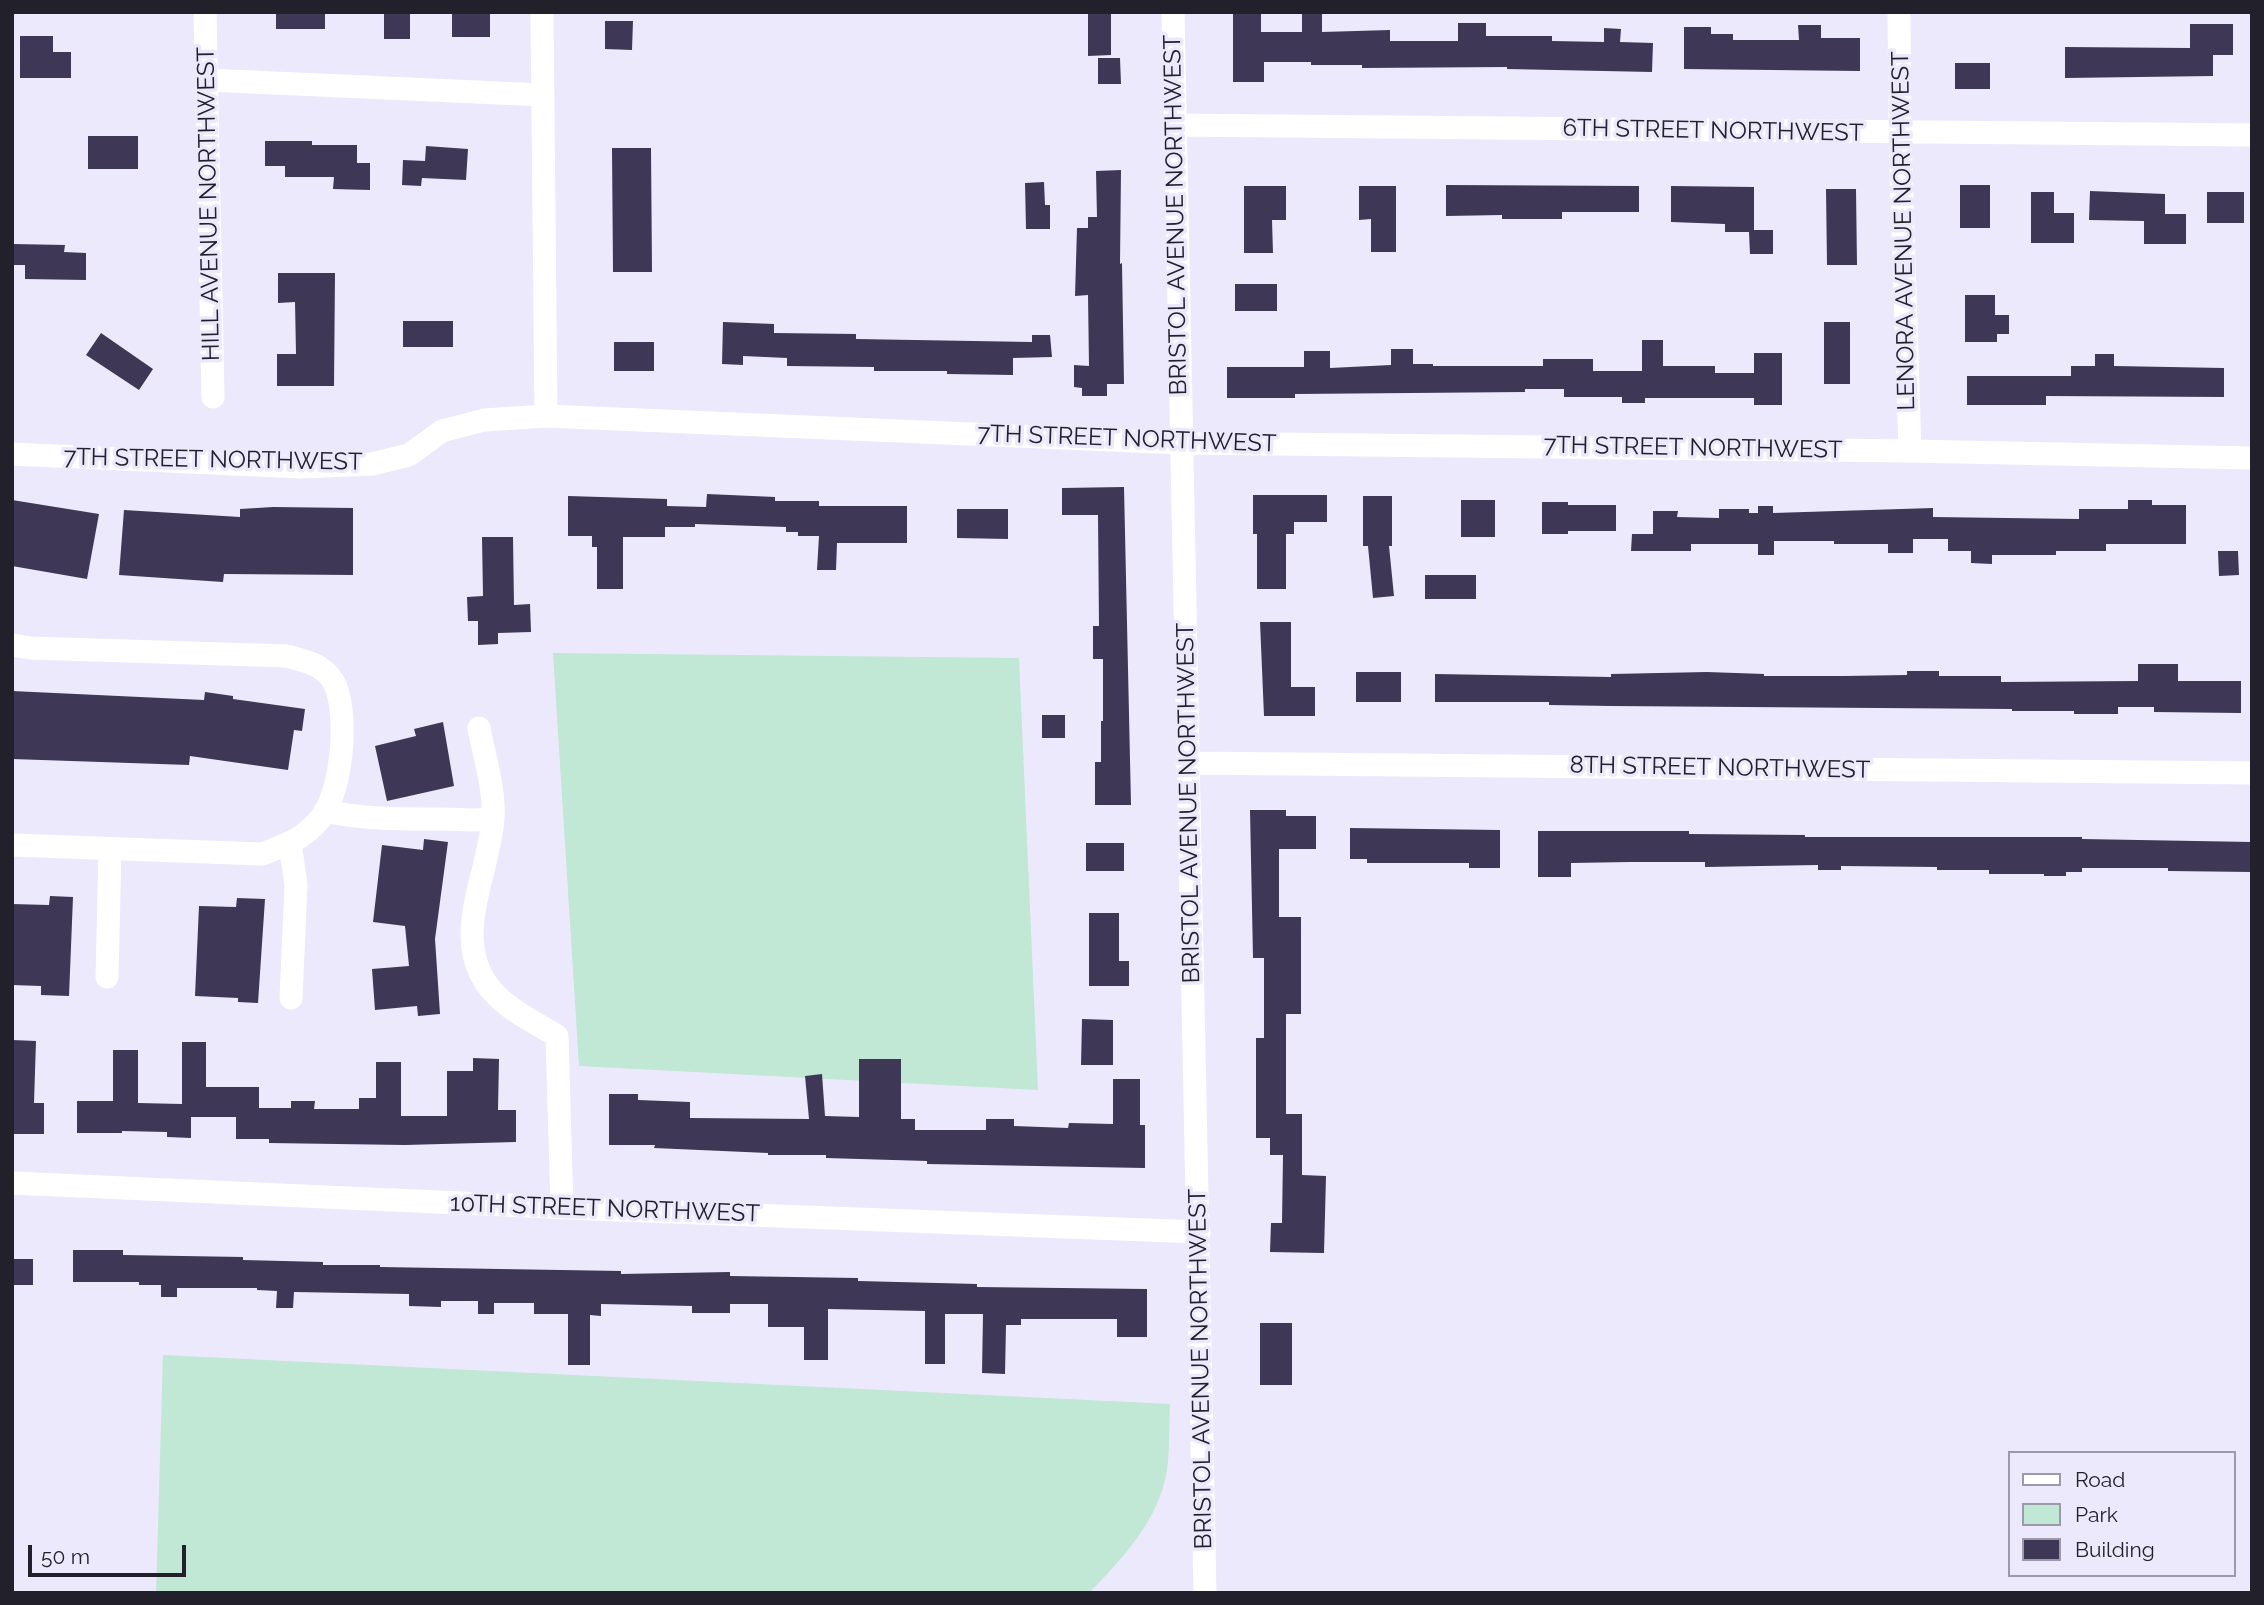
<!DOCTYPE html>
<html>
<head>
<meta charset="utf-8">
<style>
  body { margin:0 }
  #map { position:relative; width:2264px; height:1605px; overflow:hidden; background:#ede9fc; font-family:Raleway,sans-serif }
  canvas { display:block }
  .frame { position:absolute; inset:0; border:14px solid #22202b; pointer-events:none }
  .legend { position:absolute; left:2008px; top:1451px; width:228px; height:126px; box-sizing:border-box; background:#ede9fc; border:2px solid #9c99a8; margin:0; padding:9px 12px; list-style:none; font-size:21px; color:#22202b }
  .legend li { display:flex; align-items:center; gap:14px; height:35px }
  .legend b { width:35px; border:2px solid #9c99a8 }
  .scale { position:absolute; left:28px; top:1545px; width:158px; height:32px; box-sizing:border-box; border:4px solid #22202b; border-top:0; padding-left:9px; font-size:21px; line-height:24px; white-space:nowrap; color:#22202b; -webkit-text-stroke:5px #ede9fc; paint-order:stroke }
</style>
</head>
<body>
<div id="map">
<canvas width="2264" height="1605"></canvas>
<div class="frame"></div>
<ul class="legend">
<li><b style="height:9px;background:#fff"></b>Road</li>
<li><b style="height:19px;background:#c1e7d5"></b>Park</li>
<li><b style="height:19px;background:#3e3755"></b>Building</li>
</ul>
<div class="scale">50 m</div>
</div>
<script>
const context = document.querySelector('canvas').getContext('2d');
context.lineJoin = 'round';
function fillPath(path, color) { context.fillStyle = color; context.fill(path, 'evenodd'); }
function strokePath(path, color, width, dash) { context.strokeStyle = color; context.lineWidth = width; context.lineCap = dash ? 'butt' : 'round'; context.setLineDash(dash || []); context.stroke(path); }
function label(font, color, halo, rows, align = 'center') {
  context.font = font + ' Raleway,sans-serif'; context.lineWidth = 7; context.setLineDash([]); context.textBaseline = 'middle'; context.strokeStyle = halo; context.fillStyle = color; for (const [text, x, y, turn = 0] of rows) {
    context.save(); context.translate(x, y); context.rotate((+turn || 0) * Math.PI / 180); context.textAlign = isNaN(turn) ? turn : align; if (halo) context.strokeText(text, 0, 0); context.fillText(text, 0, 0); context.restore();
  }
}
fillPath(new Path2D(`
  M 553,653 L 1019,658 L 1038,1090 L 579,1066 Z
  M 163,1355 L 1170,1404 C 1169,1426 1170,1449 1167,1470 C 1159,1520 1123,1558 1089,1593 L 156,1593 Z`), '#c1e7d5');
fillPath(new Path2D(`
  M 276,12 L 325,12 L 325,29 L 276,29 Z
  M 452,12 L 490,12 L 490,37 L 452,37 Z
  M 1088,12 L 1111,12 L 1111,55 L 1088,56 Z
  M 1233,12 L 1261,12 L 1261,32 L 1302,32 L 1302,12 L 1322,12 L 1322,32 L 1390,30 L 1390,41 L 1458,41 L 1458,23 L 1486,23 L 1486,36 L 1552,36 L 1552,41 L 1604,42 L 1604,28 L 1621,29 L 1620,42 L 1653,43 L 1652,72 L 1507,69 L 1507,67 L 1362,68 L 1362,65 L 1311,65 L 1311,62 L 1264,62 L 1264,82 L 1233,82 Z
  M 384,14 L 410,14 L 410,39 L 384,39 Z
  M 605,21 L 633,21 L 632,50 L 605,49 Z
  M 2190,24 L 2233,24 L 2233,55 L 2213,55 L 2213,76 L 2065,78 L 2065,47 L 2190,48 Z
  M 1798,25 L 1821,25 L 1821,38 L 1860,38 L 1860,71 L 1684,69 L 1684,27 L 1711,27 L 1711,34 L 1733,34 L 1733,40 L 1799,40 Z
  M 20,36 L 53,36 L 53,52 L 71,52 L 71,78 L 20,78 Z
  M 1098,58 L 1120,58 L 1121,84 L 1098,84 Z
  M 1955,63 L 1990,63 L 1990,89 L 1955,89 Z
  M 88,136 L 138,136 L 138,169 L 88,169 Z
  M 265,141 L 312,141 L 312,145 L 357,145 L 357,163 L 370,163 L 370,190 L 333,189 L 334,177 L 285,177 L 285,166 L 265,166 Z
  M 426,146 L 468,149 L 466,180 L 422,178 L 421,186 L 402,185 L 403,160 L 425,161 Z
  M 612,148 L 651,148 L 652,272 L 613,272 Z
  M 1121,170 L 1120,264 L 1122,263 L 1124,384 L 1107,384 L 1107,396 L 1082,396 L 1082,388 L 1074,387 L 1074,365 L 1089,366 L 1088,295 L 1075,296 L 1077,228 L 1088,228 L 1088,217 L 1097,217 L 1096,171 Z
  M 1044,182 L 1045,205 L 1050,205 L 1050,229 L 1026,229 L 1025,183 Z
  M 1446,185 L 1639,186 L 1639,212 L 1562,212 L 1562,219 L 1502,219 L 1502,215 L 1446,216 Z
  M 1960,185 L 1990,185 L 1990,228 L 1960,228 Z
  M 1244,186 L 1286,186 L 1286,220 L 1272,220 L 1273,253 L 1244,253 Z
  M 1359,186 L 1396,186 L 1396,252 L 1371,252 L 1371,219 L 1359,220 Z
  M 1671,186 L 1754,187 L 1754,230 L 1773,230 L 1773,254 L 1750,254 L 1749,232 L 1725,232 L 1725,224 L 1671,222 Z
  M 1826,189 L 1856,189 L 1857,265 L 1827,265 Z
  M 2090,191 L 2165,194 L 2165,214 L 2186,214 L 2186,244 L 2144,244 L 2144,221 L 2089,220 Z
  M 2031,192 L 2054,192 L 2054,213 L 2074,213 L 2074,243 L 2031,243 Z
  M 2207,192 L 2244,192 L 2244,223 L 2207,223 Z
  M 13,244 L 65,245 L 64,252 L 86,253 L 86,280 L 25,279 L 25,265 L 12,265 Z
  M 278,273 L 335,273 L 334,386 L 277,386 L 277,354 L 296,354 L 295,302 L 278,303 Z
  M 1235,284 L 1277,284 L 1277,311 L 1235,311 Z
  M 1965,295 L 1995,295 L 1995,315 L 2009,315 L 2009,334 L 1997,334 L 1997,342 L 1965,342 Z
  M 403,321 L 453,321 L 453,347 L 403,347 Z
  M 723,322 L 774,324 L 774,333 L 856,334 L 856,339 L 1032,342 L 1032,335 L 1050,335 L 1052,357 L 1013,358 L 1013,375 L 947,374 L 947,371 L 874,371 L 874,367 L 787,366 L 787,358 L 743,356 L 743,365 L 722,364 Z
  M 1824,322 L 1850,322 L 1850,384 L 1824,384 Z
  M 101,333 L 153,369 L 139,390 L 86,355 Z
  M 1642,340 L 1663,340 L 1663,366 L 1715,366 L 1715,373 L 1754,373 L 1754,353 L 1782,353 L 1782,405 L 1754,405 L 1754,398 L 1645,398 L 1645,403 L 1622,403 L 1622,397 L 1564,397 L 1564,389 L 1525,389 L 1525,392 L 1295,394 L 1295,398 L 1227,398 L 1227,367 L 1304,367 L 1304,351 L 1330,351 L 1330,368 L 1391,365 L 1391,349 L 1413,349 L 1413,364 L 1433,364 L 1433,366 L 1543,366 L 1543,359 L 1593,359 L 1593,371 L 1642,371 Z
  M 614,342 L 654,342 L 654,371 L 614,371 Z
  M 2095,354 L 2114,354 L 2114,366 L 2224,368 L 2224,397 L 2046,396 L 2046,405 L 1967,405 L 1967,376 L 2071,376 L 2071,366 L 2095,366 Z
  M 1124,487 L 1131,805 L 1095,805 L 1095,762 L 1101,762 L 1101,721 L 1103,721 L 1103,659 L 1093,659 L 1093,626 L 1099,626 L 1098,515 L 1062,515 L 1062,488 Z
  M 707,494 L 775,497 L 775,501 L 819,501 L 819,506 L 907,506 L 907,543 L 837,543 L 836,570 L 817,570 L 819,536 L 798,536 L 798,532 L 786,532 L 786,527 L 695,524 L 695,527 L 665,527 L 665,537 L 623,537 L 623,589 L 597,589 L 597,547 L 592,547 L 592,536 L 568,536 L 568,496 L 667,499 L 667,506 L 706,507 Z
  M 1253,495 L 1327,495 L 1327,522 L 1294,522 L 1294,534 L 1286,534 L 1286,589 L 1257,589 L 1257,534 L 1253,534 Z
  M 1363,496 L 1392,496 L 1392,546 L 1389,546 L 1394,596 L 1373,598 L 1368,546 L 1363,546 Z
  M 12,500 L 99,514 L 87,579 L 12,566 Z
  M 1461,500 L 1495,500 L 1495,537 L 1461,537 Z
  M 2128,500 L 2152,500 L 2152,505 L 2186,505 L 2186,544 L 2106,544 L 2106,551 L 2056,551 L 2056,555 L 1992,555 L 1992,564 L 1971,563 L 1971,551 L 1948,551 L 1948,539 L 1913,539 L 1913,553 L 1888,553 L 1888,544 L 1834,544 L 1834,541 L 1774,541 L 1774,555 L 1758,555 L 1758,544 L 1691,544 L 1691,551 L 1631,551 L 1632,534 L 1653,534 L 1653,511 L 1678,511 L 1677,517 L 1719,518 L 1719,509 L 1749,509 L 1749,513 L 1758,513 L 1758,506 L 1773,506 L 1773,513 L 1933,508 L 1933,517 L 2079,519 L 2079,509 L 2128,509 Z
  M 1542,502 L 1568,502 L 1568,505 L 1616,505 L 1616,531 L 1568,531 L 1568,534 L 1542,534 Z
  M 273,507 L 353,508 L 353,575 L 224,574 L 223,582 L 119,575 L 124,510 L 240,517 L 240,509 Z
  M 957,509 L 1008,509 L 1008,539 L 957,538 Z
  M 482,537 L 513,537 L 514,605 L 530,604 L 531,632 L 498,633 L 498,644 L 478,645 L 478,621 L 468,621 L 467,597 L 483,596 Z
  M 2218,551 L 2238,551 L 2239,575 L 2219,576 Z
  M 1425,575 L 1476,575 L 1476,599 L 1425,599 Z
  M 1260,622 L 1291,622 L 1291,687 L 1315,687 L 1315,716 L 1264,716 Z
  M 2138,664 L 2178,664 L 2178,681 L 2241,681 L 2241,713 L 2154,712 L 2154,707 L 2118,707 L 2118,714 L 2074,714 L 2074,711 L 2012,711 L 2012,709 L 1611,706 L 1549,705 L 1549,702 L 1435,702 L 1435,674 L 1611,677 L 1611,674 L 1707,672 L 1764,674 L 1764,676 L 1844,676 L 1907,675 L 1907,671 L 1939,671 L 1939,676 L 2001,676 L 2001,682 L 2138,681 Z
  M 1356,672 L 1401,672 L 1401,702 L 1356,702 Z
  M 12,691 L 204,700 L 205,692 L 233,696 L 233,699 L 305,709 L 302,731 L 294,730 L 288,770 L 190,756 L 189,765 L 12,759 Z
  M 1042,715 L 1065,715 L 1065,738 L 1042,738 Z
  M 443,722 L 454,786 L 387,801 L 375,746 L 416,736 L 414,729 Z
  M 1250,810 L 1286,810 L 1286,816 L 1316,816 L 1316,849 L 1279,849 L 1279,917 L 1301,917 L 1301,1014 L 1286,1014 L 1286,1114 L 1302,1114 L 1302,1175 L 1326,1176 L 1324,1253 L 1270,1252 L 1271,1223 L 1282,1223 L 1283,1155 L 1270,1155 L 1270,1138 L 1256,1138 L 1256,1038 L 1264,1038 L 1264,958 L 1253,958 Z
  M 1350,828 L 1500,830 L 1500,868 L 1469,868 L 1469,863 L 1367,863 L 1367,859 L 1350,859 Z
  M 1538,831 L 1689,831 L 1689,834 L 1805,835 L 1805,837 L 2082,837 L 2082,839 L 2252,842 L 2252,872 L 2168,871 L 2168,868 L 2082,868 L 2082,872 L 2066,872 L 2066,876 L 2044,876 L 2044,874 L 1989,874 L 1989,870 L 1937,870 L 1937,867 L 1841,866 L 1841,870 L 1818,870 L 1818,865 L 1705,867 L 1705,862 L 1630,862 L 1571,863 L 1571,877 L 1538,877 Z
  M 424,839 L 448,842 L 435,939 L 440,1014 L 418,1016 L 417,1006 L 375,1010 L 372,969 L 409,966 L 405,926 L 373,922 L 382,845 L 423,850 Z
  M 1086,843 L 1124,843 L 1124,871 L 1086,871 Z
  M 50,896 L 73,897 L 69,996 L 41,995 L 41,986 L 12,985 L 12,904 L 49,905 Z
  M 237,898 L 265,899 L 258,1003 L 238,1002 L 238,998 L 195,996 L 199,906 L 236,907 Z
  M 1089,913 L 1119,913 L 1119,961 L 1129,961 L 1129,986 L 1089,986 Z
  M 1082,1019 L 1113,1020 L 1113,1065 L 1081,1065 Z
  M 12,1040 L 36,1041 L 34,1103 L 44,1103 L 44,1134 L 12,1134 Z
  M 182,1042 L 206,1042 L 206,1087 L 259,1087 L 259,1108 L 291,1108 L 291,1101 L 315,1101 L 314,1109 L 359,1109 L 359,1098 L 376,1098 L 376,1062 L 401,1062 L 401,1116 L 447,1116 L 447,1071 L 473,1071 L 473,1058 L 499,1059 L 498,1110 L 516,1110 L 516,1142 L 405,1145 L 269,1143 L 269,1139 L 236,1139 L 236,1117 L 191,1117 L 191,1138 L 167,1137 L 167,1132 L 122,1131 L 122,1133 L 77,1133 L 77,1101 L 113,1101 L 113,1050 L 138,1050 L 138,1103 L 182,1104 Z
  M 859,1059 L 901,1059 L 901,1119 L 915,1119 L 915,1130 L 986,1130 L 986,1119 L 1014,1119 L 1014,1126 L 1068,1128 L 1069,1123 L 1113,1124 L 1113,1079 L 1140,1079 L 1140,1125 L 1145,1125 L 1145,1168 L 927,1164 L 927,1161 L 826,1158 L 826,1155 L 768,1155 L 768,1153 L 654,1148 L 655,1145 L 609,1145 L 609,1094 L 638,1094 L 638,1100 L 690,1102 L 690,1118 L 809,1119 L 805,1076 L 822,1074 L 825,1116 L 859,1117 Z
  M 73,1250 L 123,1250 L 123,1255 L 243,1257 L 243,1260 L 323,1262 L 323,1265 L 380,1265 L 380,1267 L 621,1271 L 621,1274 L 730,1272 L 730,1276 L 858,1278 L 858,1281 L 977,1284 L 977,1287 L 1147,1289 L 1147,1337 L 1117,1337 L 1117,1319 L 1021,1319 L 1021,1325 L 1006,1325 L 1005,1374 L 982,1373 L 983,1314 L 945,1314 L 945,1364 L 925,1364 L 925,1311 L 828,1309 L 828,1360 L 804,1360 L 804,1327 L 768,1327 L 768,1304 L 730,1304 L 730,1313 L 692,1313 L 692,1306 L 601,1304 L 601,1316 L 590,1315 L 590,1365 L 568,1365 L 568,1314 L 534,1314 L 534,1303 L 494,1303 L 494,1314 L 478,1314 L 478,1301 L 441,1301 L 441,1307 L 409,1306 L 409,1294 L 294,1292 L 293,1308 L 276,1308 L 277,1291 L 257,1290 L 257,1288 L 177,1288 L 177,1297 L 161,1297 L 161,1285 L 139,1285 L 139,1282 L 73,1282 Z
  M 12,1259 L 33,1259 L 33,1285 L 12,1285 Z
  M 1260,1323 L 1292,1323 L 1292,1385 L 1260,1385 Z`), '#3e3755');
strokePath(new Path2D(`
  M 205,12 L 213,397
  M 542,12 L 546,416
  M 1173,12 L 1205,1593
  M 1899,12 L 1900,133 L 1910,451
  M 207,80 L 543,95
  M 1175,125 L 2252,135
  M 12,454 L 301,467 L 372,464 L 409,455 L 442,431 L 484,420 L 546,416 L 1181,443 L 1910,451 L 2252,458
  M 12,645 L 30,648 L 287,656 C 304,661 323,664 333,681 C 350,710 342,792 321,818 C 302,840 288,844 262,854 L 12,845
  M 479,728 C 484,756 495,789 493,818 C 489,878 445,946 498,997 C 514,1013 538,1024 557,1036 L 562,1208
  M 1187,763 L 2252,773
  M 325,811 C 366,820 403,819 444,819 C 461,819 476,822 493,818
  M 290,843 L 296,885 L 291,998
  M 107,977 L 110,849
  M 12,1183 L 594,1209 L 1199,1232`), '#fff', 23);
label('24px', '#22202b', '#ede9fc', [
  ["6TH STREET NORTHWEST",1713,131,1],
  ["HILL AVENUE NORTHWEST",209,204,-91],
  ["BRISTOL AVENUE NORTHWEST",1176,215,-91],
  ["LENORA AVENUE NORTHWEST",1904,231,-91],
  ["7TH STREET NORTHWEST",1127,439,2],
  ["7TH STREET NORTHWEST",1693,448,1],
  ["7TH STREET NORTHWEST",213,460,1],
  ["8TH STREET NORTHWEST",1720,768,1],
  ["BRISTOL AVENUE NORTHWEST",1189,803,-91],
  ["10TH STREET NORTHWEST",605,1209,2],
  ["BRISTOL AVENUE NORTHWEST",1201,1369,-91]
]);
</script>
</body>
</html>
